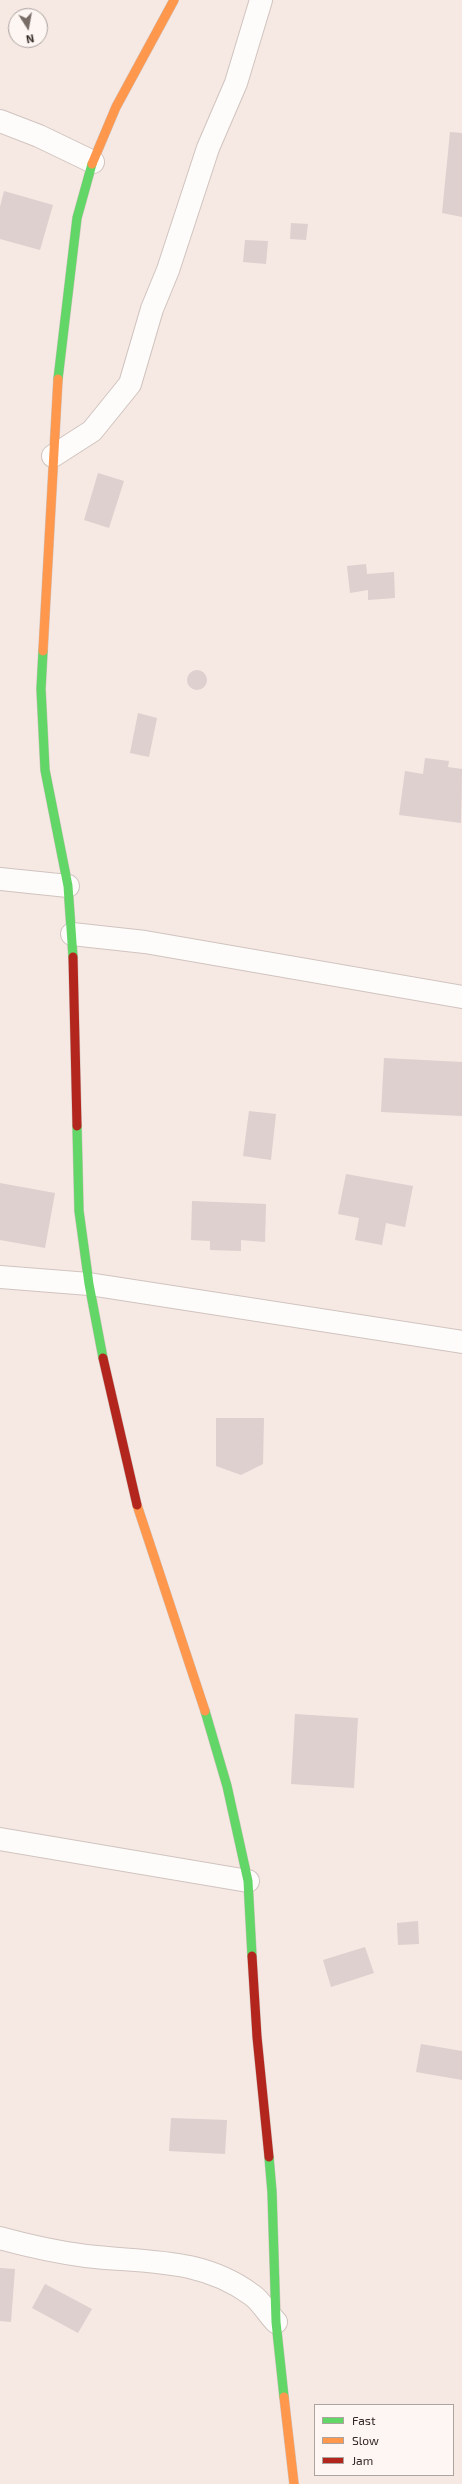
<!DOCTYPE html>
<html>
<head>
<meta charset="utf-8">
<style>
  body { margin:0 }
  #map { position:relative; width:462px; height:2484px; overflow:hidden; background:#f6e8e2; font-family:"Exo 2",sans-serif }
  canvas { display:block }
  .legend { position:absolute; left:314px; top:2404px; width:140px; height:72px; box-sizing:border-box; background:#fdf6f3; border:1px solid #ada4a0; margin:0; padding:5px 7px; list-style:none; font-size:12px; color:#352924 }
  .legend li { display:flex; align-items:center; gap:8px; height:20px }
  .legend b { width:20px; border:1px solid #ada4a0 }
  .north { position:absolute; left:8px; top:8px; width:40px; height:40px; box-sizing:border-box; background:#fdf6f3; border:1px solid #ada4a0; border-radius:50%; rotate:169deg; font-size:11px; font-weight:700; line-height:16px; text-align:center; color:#352924 }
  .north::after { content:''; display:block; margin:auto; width:14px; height:18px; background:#796c66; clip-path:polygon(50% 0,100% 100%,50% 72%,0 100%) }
</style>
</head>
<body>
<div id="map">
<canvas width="462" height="2484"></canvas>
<ul class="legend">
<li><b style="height:5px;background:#63d668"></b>Fast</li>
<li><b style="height:5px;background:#ff974d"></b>Slow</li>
<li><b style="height:5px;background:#b3261e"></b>Jam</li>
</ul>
<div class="north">N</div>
</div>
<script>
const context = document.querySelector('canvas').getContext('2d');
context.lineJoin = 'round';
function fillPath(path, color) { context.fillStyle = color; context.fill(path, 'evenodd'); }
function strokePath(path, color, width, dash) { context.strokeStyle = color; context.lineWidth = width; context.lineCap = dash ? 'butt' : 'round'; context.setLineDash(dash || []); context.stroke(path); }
fillPath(new Path2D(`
  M 450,132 L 462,133 L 462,217 L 442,213 Z
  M 4,191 L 53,205 L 40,250 L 0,239 L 0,207 Z
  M 291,223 L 308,224 L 306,240 L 290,239 Z
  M 245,240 L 268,241 L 266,264 L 243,262 Z
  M 98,473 L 124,481 L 109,528 L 84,520 Z
  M 366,564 L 367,574 L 394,572 L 395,598 L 368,600 L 368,590 L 350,593 L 347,566 Z
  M187 680a10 10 0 1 1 20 0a10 10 0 1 1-20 0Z
  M 138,713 L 157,718 L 149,757 L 130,753 Z
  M 425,758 L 449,761 L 448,767 L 462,769 L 461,823 L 399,815 L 405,771 L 423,774 Z
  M 384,1058 L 462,1062 L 462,1116 L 381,1112 Z
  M 249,1111 L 276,1114 L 271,1160 L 243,1156 Z
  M 346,1174 L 413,1186 L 405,1227 L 386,1223 L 382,1245 L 355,1240 L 359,1218 L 338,1214 Z
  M 0,1183 L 55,1193 L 45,1248 L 0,1240 Z
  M 192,1201 L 266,1204 L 265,1242 L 241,1240 L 241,1251 L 210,1250 L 210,1241 L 191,1240 Z
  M 216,1418 L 264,1418 L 263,1464 L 241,1475 L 216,1466 Z
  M 295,1714 L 358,1718 L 354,1788 L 291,1784 Z
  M 418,1921 L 419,1944 L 398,1945 L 397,1923 Z
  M 365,1947 L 374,1973 L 331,1987 L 323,1960 Z
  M 421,2044 L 462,2051 L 462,2080 L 416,2072 Z
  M 171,2118 L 227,2120 L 225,2154 L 169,2151 Z
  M 0,2268 L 15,2269 L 11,2322 L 0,2321 Z
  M 45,2284 L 92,2309 L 78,2333 L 32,2308 Z`), '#ddd0ce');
const street = new Path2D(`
  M 0,121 L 39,136 L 93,162
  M 53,456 L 92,431 L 130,384 L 152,309 L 168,270 L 208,148 L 236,83 L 261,0
  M 0,879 L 68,886
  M 72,934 L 145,942 L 462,997
  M 0,1277 L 89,1284 L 462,1342
  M 0,1839 L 248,1881
  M 0,2238 C 29,2246 57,2252 86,2256 C 145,2263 201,2257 252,2295 C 261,2301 268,2314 276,2322`);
const fast = new Path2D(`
  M 58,379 L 77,218 L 92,164
  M 43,651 L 41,689 L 45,770 L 68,886 L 73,957
  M 77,1126 L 79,1211 L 89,1284 L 103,1358
  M 205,1711 L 227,1786 L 248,1881 L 252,1956
  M 269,2157 L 272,2192 L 276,2322 L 284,2397`);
const slow = new Path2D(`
  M 92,164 L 116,107 L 174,0
  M 43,651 L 58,379
  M 137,1505 L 205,1711
  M 284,2397 L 294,2484`);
const jam = new Path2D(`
  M 73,957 L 77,1126
  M 103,1358 L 137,1505
  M 252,1956 L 257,2037 L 269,2157`);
strokePath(street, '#d0c4bf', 24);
strokePath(fast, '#d0c4bf', 10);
strokePath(slow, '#d0c4bf', 10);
strokePath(jam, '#d0c4bf', 10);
strokePath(street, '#fefcfb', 22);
strokePath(fast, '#63d668', 9);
strokePath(slow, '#ff974d', 9);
strokePath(jam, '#b3261e', 9);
</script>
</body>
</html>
